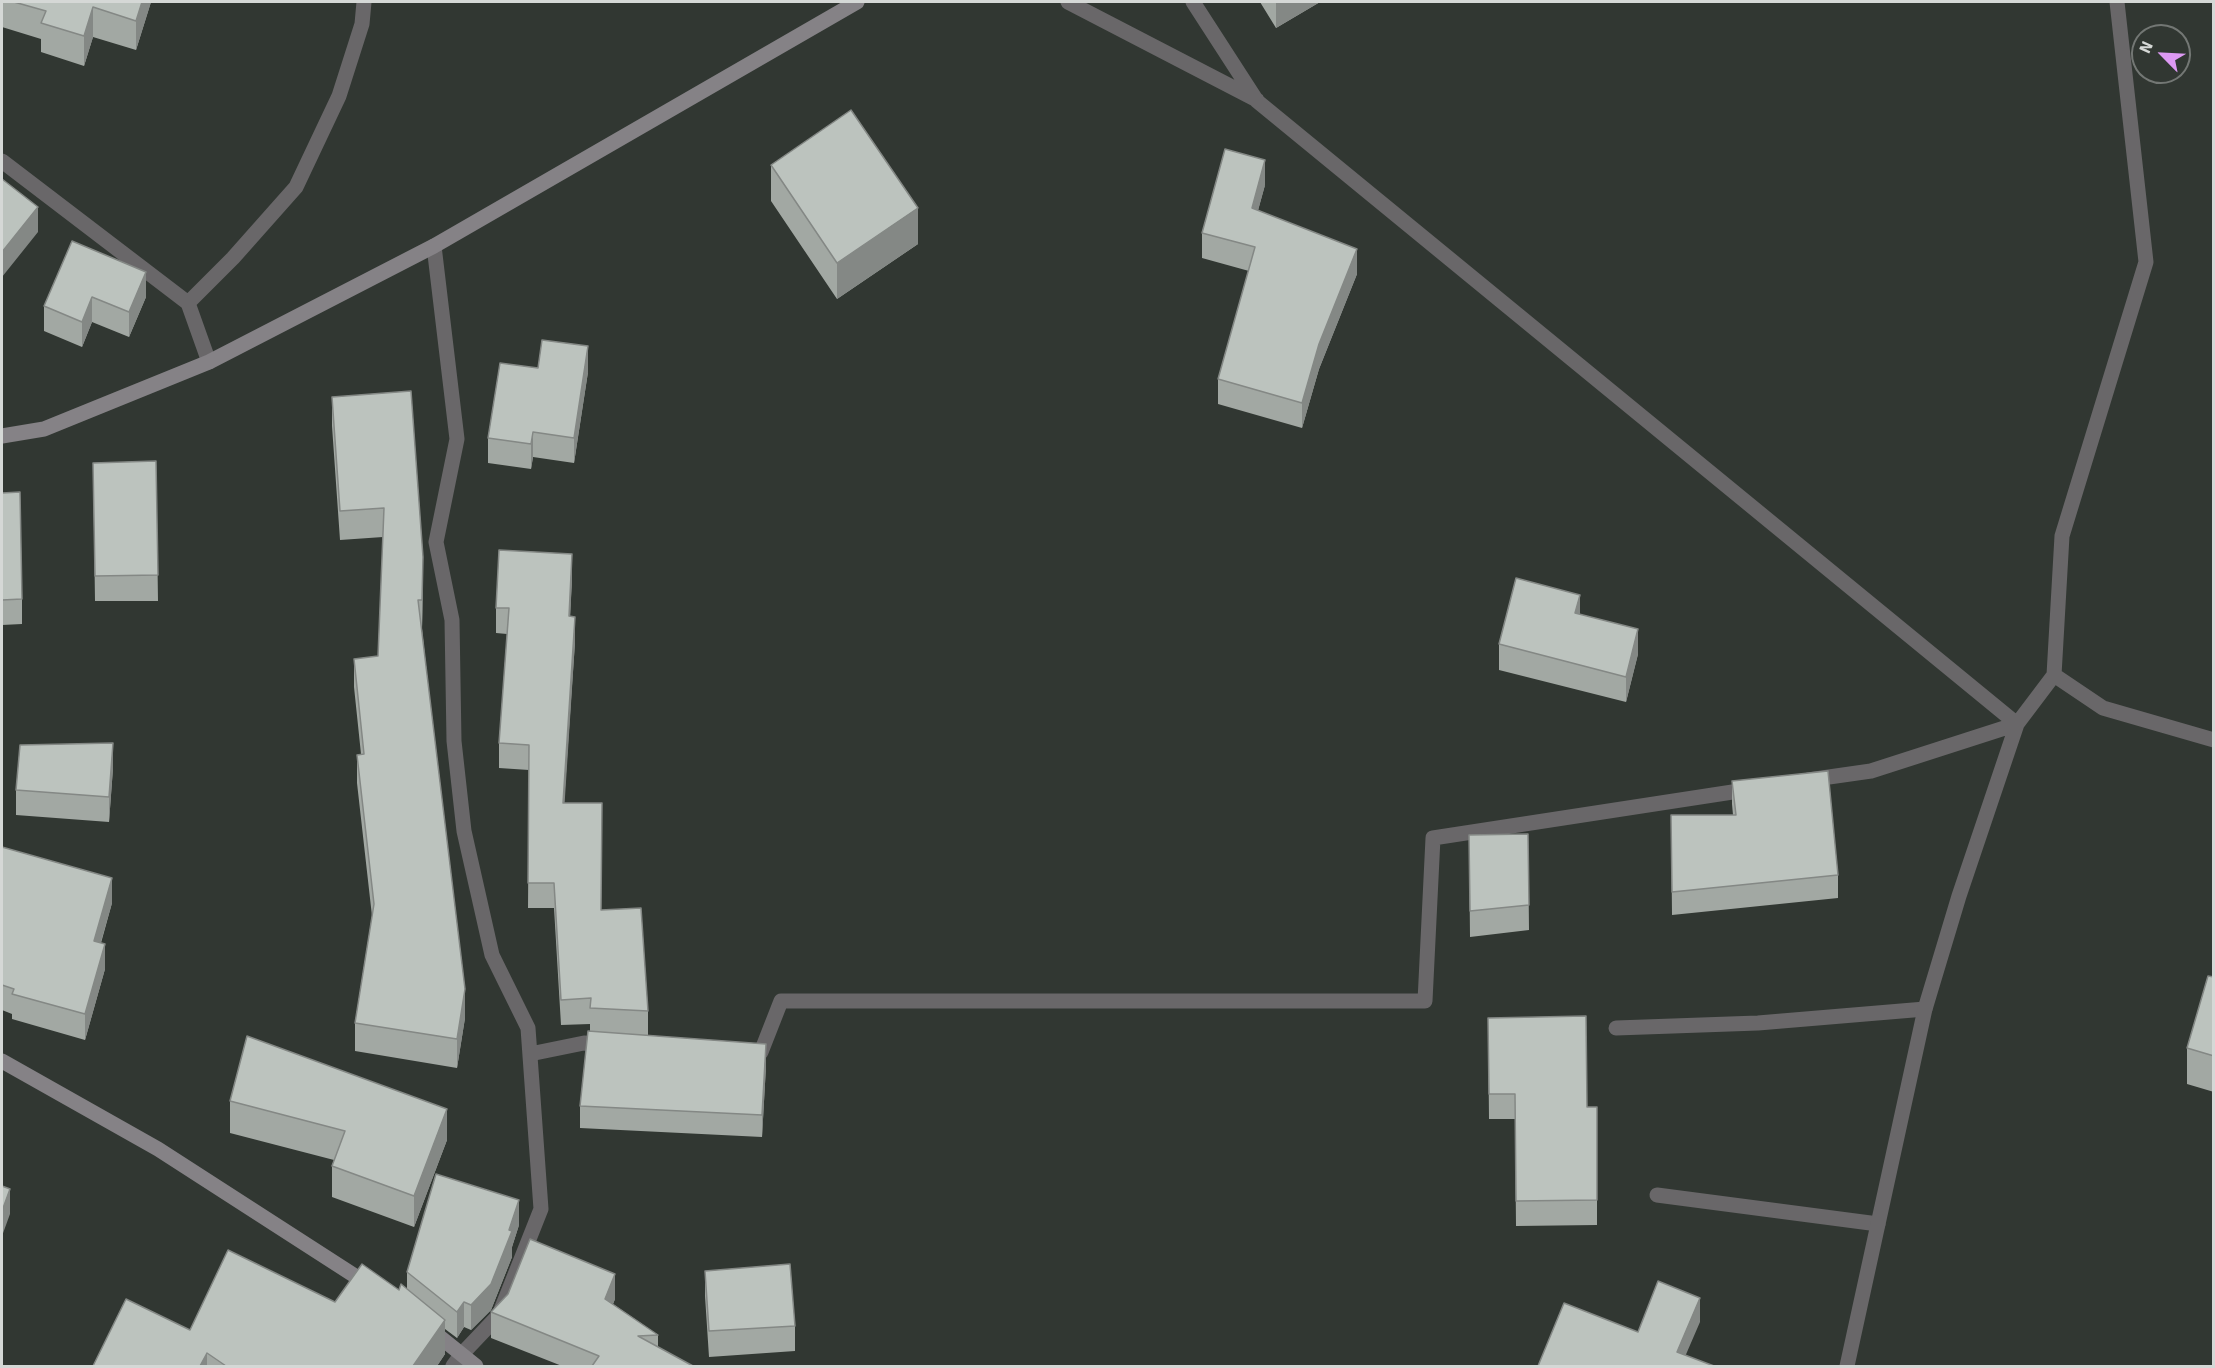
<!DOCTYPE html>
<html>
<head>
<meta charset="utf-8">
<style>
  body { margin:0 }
  #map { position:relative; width:2215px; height:1368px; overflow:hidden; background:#313732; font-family:Signika,sans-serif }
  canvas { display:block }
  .frame { position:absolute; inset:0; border:3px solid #d5d8d6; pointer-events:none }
  .north { position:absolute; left:2131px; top:24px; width:60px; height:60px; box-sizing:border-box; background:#313732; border:2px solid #737774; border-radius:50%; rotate:294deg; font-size:16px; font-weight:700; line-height:24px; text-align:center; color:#d5d8d6 }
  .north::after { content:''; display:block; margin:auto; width:21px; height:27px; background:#dd99f3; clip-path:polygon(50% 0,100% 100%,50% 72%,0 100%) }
</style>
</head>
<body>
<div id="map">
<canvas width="2215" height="1368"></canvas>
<div class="frame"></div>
<div class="north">N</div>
</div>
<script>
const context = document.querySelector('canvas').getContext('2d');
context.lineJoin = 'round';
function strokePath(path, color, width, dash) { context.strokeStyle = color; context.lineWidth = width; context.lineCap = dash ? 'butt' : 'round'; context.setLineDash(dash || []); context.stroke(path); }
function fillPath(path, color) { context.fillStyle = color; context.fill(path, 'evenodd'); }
strokePath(new Path2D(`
  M 1616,1028 L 1758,1023 L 1925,1009
  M 1657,1195 L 1878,1224`), '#696769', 15);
strokePath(new Path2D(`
  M 1068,2 L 1257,100
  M 1193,2 L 1257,101 L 2017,724
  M 2117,2 L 2146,262 L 2062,536 L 2054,675 L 2103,708 L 2214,740
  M 2,161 L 188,303
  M 434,246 L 457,439 L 436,542 L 452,620 L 454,741 L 464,831 L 492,955 L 528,1028 L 541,1209 L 499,1315 L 461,1355 L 453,1366
  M 209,362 L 188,303 L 233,258 L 296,187 L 339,96 L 362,24 L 364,2
  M 1808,780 L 1871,771 L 2017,724
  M 750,1052 L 761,1052 L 781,1001 L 1425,1001 L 1433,838 L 1752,789
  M 530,1054 L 584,1043 L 606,1044
  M 1847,1366 L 1925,1009 L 1959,896 L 2017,724 L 2054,675`), '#696769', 15);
strokePath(new Path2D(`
  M 2,436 L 44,429 L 209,362 L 434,246 L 857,2
  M 2,1061 L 158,1149 L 369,1285
  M 430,1329 L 476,1366`), '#858286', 15);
fillPath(new Path2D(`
  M 2,2 L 151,2 L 136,50 L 93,37 L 84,66 L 41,52 L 41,39 L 2,27 Z
  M 1260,2 L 1320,2 L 1276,28 Z
  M 771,165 L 918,244 L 837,299 L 771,201 Z
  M 1265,185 L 1258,210 L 1357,274 L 1319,369 L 1302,428 L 1218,404 L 1218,379 L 1249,271 L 1202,258 L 1202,233 Z
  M 72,241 L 146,297 L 129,337 L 92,322 L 82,347 L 44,331 L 44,306 Z
  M 588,372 L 574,463 L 533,457 L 531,469 L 488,463 L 488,438 Z
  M 332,397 L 423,585 L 422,629 L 465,1018 L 457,1068 L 355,1051 L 355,1023 L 372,916 L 357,783 L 357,755 L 361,754 L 354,687 L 354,659 L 378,656 L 383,537 L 340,540 L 332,426 Z
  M 156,461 L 158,601 L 95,601 L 93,463 Z
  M 2,493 L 22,599 L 22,624 L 2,625 Z
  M 572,579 L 570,616 L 575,642 L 564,803 L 601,910 L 648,1011 L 648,1035 L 766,1066 L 762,1137 L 580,1128 L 580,1106 L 590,1031 L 590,1024 L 561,1025 L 554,908 L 528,908 L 529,770 L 499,768 L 499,743 L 507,634 L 496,633 L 496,608 Z
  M 1580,614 L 1638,654 L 1626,702 L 1499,670 L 1499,644 Z
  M 113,768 L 109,822 L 16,815 L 16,790 Z
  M 1732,781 L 1838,875 L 1838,898 L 1672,915 L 1671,815 L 1733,815 L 1732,804 Z
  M 1528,834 L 1529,930 L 1470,937 L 1469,835 Z
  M 2,847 L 112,903 L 101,943 L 105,969 L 85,1040 L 12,1019 L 12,1014 L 2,1010 Z
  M 2214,977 L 2214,1092 L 2187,1084 L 2187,1048 Z
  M 1488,1018 L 1587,1107 L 1597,1107 L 1597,1225 L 1516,1226 L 1515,1119 L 1489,1119 Z
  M 230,1101 L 447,1140 L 414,1227 L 332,1197 L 332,1166 L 334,1160 L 230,1133 Z
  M 519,1225 L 512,1247 L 512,1257 L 491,1310 L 471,1330 L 464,1327 L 457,1338 L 445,1329 L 445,1354 L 437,1366 L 93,1366 L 190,1330 L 407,1288 L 407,1272 Z
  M 705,1271 L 795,1326 L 795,1351 L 709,1357 L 705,1296 Z
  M 615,1299 L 613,1304 L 658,1335 L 658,1347 L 693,1366 L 562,1366 L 491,1338 L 491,1312 Z`), '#a2a8a3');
fillPath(new Path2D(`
  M 142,2 L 151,2 L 136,50 L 136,21 Z
  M 1276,2 L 1320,2 L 1276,28 Z
  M 93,7 L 93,37 L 84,66 L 84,36 Z
  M 1265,160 L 1265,185 L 1252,233 L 1252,208 Z
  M 38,207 L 38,232 L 2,277 L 2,252 Z
  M 918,208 L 918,244 L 837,299 L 837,263 Z
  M 1357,249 L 1357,274 L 1319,369 L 1302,428 L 1302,403 L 1319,344 Z
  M 146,272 L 146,297 L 129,337 L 129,312 Z
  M 92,297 L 92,322 L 82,347 L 82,322 Z
  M 588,346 L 588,372 L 574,463 L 574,438 Z
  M 533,432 L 533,457 L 531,469 L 531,444 Z
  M 572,554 L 572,579 L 569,641 L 569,616 Z
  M 423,557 L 423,585 L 422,629 L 422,600 Z
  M 1580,595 L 1580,620 L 1575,613 Z
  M 575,617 L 575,642 L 563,828 L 563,803 Z
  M 1638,629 L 1638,654 L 1626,702 L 1626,677 Z
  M 113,743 L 113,768 L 109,822 L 109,797 Z
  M 112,878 L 112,903 L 94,966 L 94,941 Z
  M 105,944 L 105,969 L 85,1040 L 85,1014 Z
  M 465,989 L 465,1018 L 457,1068 L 457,1039 Z
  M 766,1044 L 766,1066 L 762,1137 L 762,1115 Z
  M 447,1109 L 447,1140 L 414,1227 L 414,1196 Z
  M 10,1189 L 10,1214 L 2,1236 L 2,1211 Z
  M 519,1200 L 519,1225 L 512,1247 L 512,1257 L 491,1310 L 471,1330 L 471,1305 L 509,1230 Z
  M 615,1274 L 615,1299 L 605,1324 L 605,1299 Z
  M 1700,1298 L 1700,1322 L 1681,1366 L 1677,1352 Z
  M 464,1302 L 464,1327 L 457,1338 L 457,1312 Z
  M 445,1320 L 445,1354 L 437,1366 L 413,1366 Z
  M 207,1353 L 207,1366 L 200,1366 Z`), '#848885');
const building = new Path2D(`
  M 14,2 L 142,2 L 136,21 L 93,7 L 84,36 L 41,23 L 46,11 Z
  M 851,110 L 918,208 L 837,263 L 771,165 Z
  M 1225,149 L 1265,160 L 1252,208 L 1357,249 L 1319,344 L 1302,403 L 1218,379 L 1255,247 L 1202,233 Z
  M 2,179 L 38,207 L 2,252 Z
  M 72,241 L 146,272 L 129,312 L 92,297 L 82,322 L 44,306 Z
  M 542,340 L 588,346 L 574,438 L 533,432 L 531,444 L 488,438 L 500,363 L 538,368 Z
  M 411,391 L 423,557 L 422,600 L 418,600 L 465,989 L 457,1039 L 355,1023 L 374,904 L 357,755 L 364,754 L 354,659 L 378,656 L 384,508 L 340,511 L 332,397 Z
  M 156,461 L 158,575 L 95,576 L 93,463 Z
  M 20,492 L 22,599 L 2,600 L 2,493 Z
  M 499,550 L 572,554 L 569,616 L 575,617 L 563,803 L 602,803 L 601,910 L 641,908 L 648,1011 L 590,1008 L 591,998 L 561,1000 L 554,883 L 528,883 L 529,745 L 499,743 L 509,608 L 496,608 Z
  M 1516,578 L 1580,595 L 1575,613 L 1638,629 L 1626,677 L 1499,644 Z
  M 113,743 L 109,797 L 16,790 L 20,745 Z
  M 1828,771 L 1838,875 L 1672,892 L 1671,815 L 1736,815 L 1732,781 Z
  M 1528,834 L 1529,905 L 1470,911 L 1469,835 Z
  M 2,847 L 112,878 L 94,941 L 105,944 L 85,1014 L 12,994 L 14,989 L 2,985 Z
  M 2208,976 L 2214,977 L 2214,1056 L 2187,1048 Z
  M 1586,1016 L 1587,1107 L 1597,1107 L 1597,1200 L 1516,1201 L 1515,1094 L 1489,1094 L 1488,1018 Z
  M 588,1031 L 766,1044 L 762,1115 L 580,1106 Z
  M 247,1036 L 447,1109 L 414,1196 L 332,1166 L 345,1131 L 230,1101 Z
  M 436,1174 L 519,1200 L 509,1230 L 512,1231 L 491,1284 L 471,1305 L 464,1302 L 457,1312 L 407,1272 Z
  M 2,1186 L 10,1189 L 2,1211 Z
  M 530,1239 L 615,1274 L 605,1299 L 658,1335 L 638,1336 L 693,1366 L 592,1366 L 599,1356 L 491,1312 L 508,1294 Z
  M 228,1250 L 335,1302 L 362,1264 L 399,1290 L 401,1284 L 445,1320 L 413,1366 L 226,1366 L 207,1353 L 200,1366 L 93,1366 L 126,1299 L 190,1330 Z
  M 790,1264 L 795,1326 L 709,1331 L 705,1271 Z
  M 1658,1281 L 1700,1298 L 1677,1352 L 1714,1366 L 1538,1366 L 1564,1303 L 1638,1332 Z`);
fillPath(building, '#bcc3be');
strokePath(building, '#848885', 1.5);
</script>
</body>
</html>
